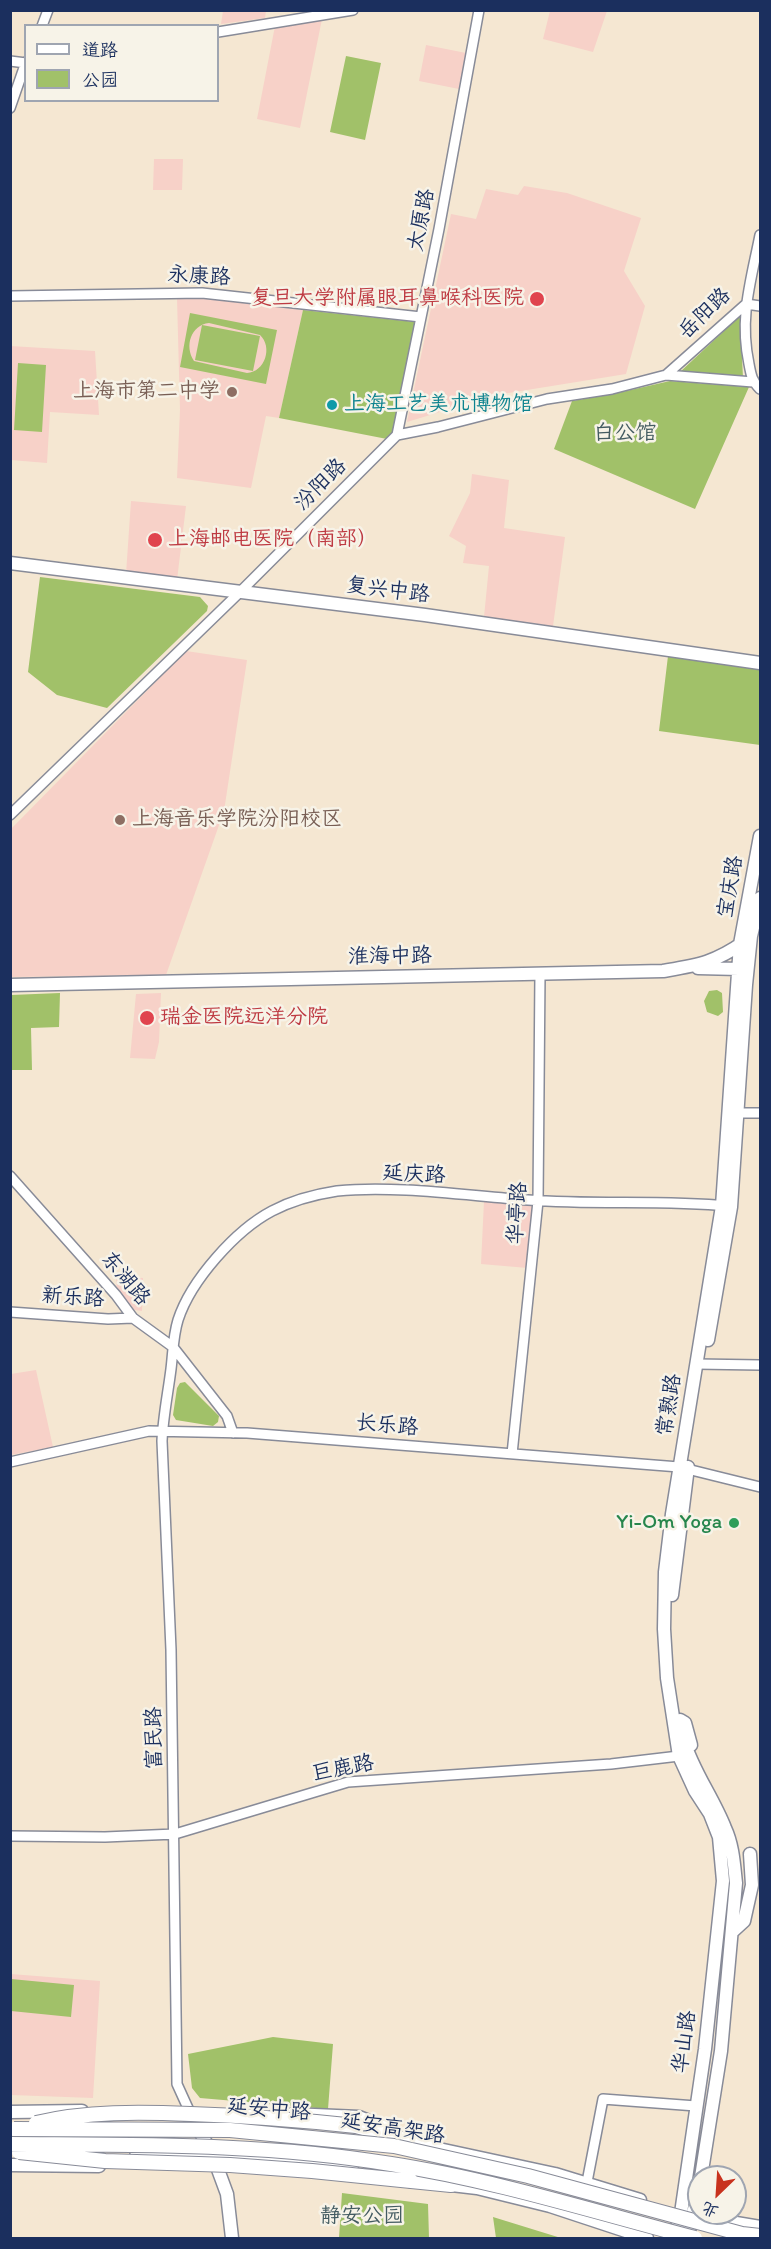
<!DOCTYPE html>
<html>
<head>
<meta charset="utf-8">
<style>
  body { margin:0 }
  #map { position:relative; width:771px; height:2249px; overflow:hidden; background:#f5e7d2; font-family:Itim,"LXGW WenKai TC",sans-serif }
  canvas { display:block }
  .frame { position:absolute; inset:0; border:12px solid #1b2f5e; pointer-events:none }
  .legend { position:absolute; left:24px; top:24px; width:195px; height:78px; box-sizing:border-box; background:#f7f3e8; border:2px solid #9fa5b1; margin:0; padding:8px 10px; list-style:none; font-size:18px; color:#1b2f5e }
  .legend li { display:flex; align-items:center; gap:12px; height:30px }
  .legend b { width:30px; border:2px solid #9fa5b1 }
  .north { position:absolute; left:687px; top:2165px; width:60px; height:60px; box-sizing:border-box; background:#f7f3e8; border:2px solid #9fa5b1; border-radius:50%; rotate:205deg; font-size:16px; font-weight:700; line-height:24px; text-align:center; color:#1b2f5e }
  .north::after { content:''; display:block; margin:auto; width:21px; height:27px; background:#c8321e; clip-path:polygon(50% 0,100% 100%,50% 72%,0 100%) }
</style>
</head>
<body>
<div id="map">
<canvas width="771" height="2249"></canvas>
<div class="frame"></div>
<ul class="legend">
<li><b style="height:8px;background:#fff"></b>道路</li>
<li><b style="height:16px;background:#a1c169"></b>公园</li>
</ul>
<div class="north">北</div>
</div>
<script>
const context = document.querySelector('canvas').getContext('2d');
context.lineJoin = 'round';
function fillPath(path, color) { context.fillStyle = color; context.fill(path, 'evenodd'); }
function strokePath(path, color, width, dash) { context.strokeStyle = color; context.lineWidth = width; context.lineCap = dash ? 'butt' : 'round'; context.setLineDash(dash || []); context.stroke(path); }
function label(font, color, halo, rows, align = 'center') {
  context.font = font + ' Itim,"LXGW WenKai TC",sans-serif'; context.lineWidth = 5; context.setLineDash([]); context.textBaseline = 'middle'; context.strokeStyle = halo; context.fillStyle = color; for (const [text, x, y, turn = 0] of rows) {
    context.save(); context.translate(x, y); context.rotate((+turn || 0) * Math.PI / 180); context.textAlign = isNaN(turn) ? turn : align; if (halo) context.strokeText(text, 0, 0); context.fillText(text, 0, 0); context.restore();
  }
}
fillPath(new Path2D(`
  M 223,11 L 223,10 L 266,11 L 265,18 L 221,24 Z
  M 550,11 L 607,11 L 593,52 L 543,39 Z
  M 322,19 L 300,128 L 257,119 L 275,26 Z
  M 426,45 L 466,53 L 459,89 L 419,81 Z
  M 154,159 L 183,159 L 182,190 L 153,190 Z
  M 524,186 L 567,193 L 641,218 L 624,271 L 645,306 L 626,374 L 496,395 L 407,422 L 451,214 L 476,219 L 486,189 L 518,195 Z
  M 177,298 L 201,298 L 303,310 L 279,418 L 266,416 L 251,488 L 177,478 L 180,410 Z
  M 10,346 L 95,351 L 99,415 L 50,412 L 47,463 L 11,460 Z
  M 472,474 L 509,480 L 504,528 L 565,537 L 553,626 L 484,617 L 489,566 L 463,563 L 466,546 L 449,536 L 470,493 Z
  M 131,501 L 186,506 L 177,580 L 126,574 Z
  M 186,651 L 247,660 L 224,811 L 166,975 L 11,977 L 11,829 Z
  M 161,993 L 159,1042 L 155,1059 L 130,1058 L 136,994 Z
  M 484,1201 L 536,1204 L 528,1268 L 481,1264 Z
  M 116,1276 L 143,1278 L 142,1311 L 128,1309 L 117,1293 Z
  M 36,1370 L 53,1447 L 11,1455 L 11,1374 Z
  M 11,1974 L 100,1981 L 93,2098 L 11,2095 Z`), '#f7d1c8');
fillPath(new Path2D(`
  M 346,56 L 381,63 L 365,140 L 330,132 Z
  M 303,310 L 416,322 L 392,434 L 387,439 L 279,418 Z
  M 190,313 L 277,330 L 266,384 L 180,367 ZM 209,323 L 260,335 C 273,347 265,372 247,373 L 194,361 C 184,346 191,325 209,323 Z
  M 740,316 L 743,378 L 680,372 Z
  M 202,325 L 260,336 L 253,371 L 195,360 Z
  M 18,363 L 46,365 L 42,432 L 14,430 Z
  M 670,381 L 749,387 L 695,509 L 554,449 L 572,401 L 613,394 Z
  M 40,577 L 200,597 L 208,606 L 207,611 L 107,708 L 57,695 L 28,672 Z
  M 668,656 L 760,670 L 760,745 L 659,731 Z
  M 717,990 L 722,993 L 723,1012 L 718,1016 L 707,1012 L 704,1001 L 709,991 Z
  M 60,993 L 59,1027 L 31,1028 L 32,1070 L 11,1070 L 11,995 Z
  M 185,1382 L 219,1416 L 218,1422 L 213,1426 L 176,1420 L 173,1415 L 177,1388 L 180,1383 Z
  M 11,1979 L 74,1985 L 71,2017 L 11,2011 Z
  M 273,2037 L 333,2044 L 328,2109 L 200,2098 L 192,2088 L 188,2054 Z
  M 342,2193 L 428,2204 L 429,2238 L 339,2238 Z
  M 493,2217 L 561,2238 L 496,2238 Z`), '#a1c169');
const minor = new Path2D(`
  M 42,26 L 48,10
  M 218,32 L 353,10
  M 10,61 L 26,63
  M 10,108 L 26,62
  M 760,235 C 751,281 739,317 749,364 C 751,375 752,381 760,389
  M 10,296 L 202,293 L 421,317
  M 746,304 L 760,306
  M 666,375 L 746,304
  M 397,435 L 439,229 L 479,10
  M 10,815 L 241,591 L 397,435 L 438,427 L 547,399 L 612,389 L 666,375 L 753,382
  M 733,1113 L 760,1113
  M 10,1176 L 116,1295 L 133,1318 L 173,1347 L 227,1416 L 233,1433
  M 10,1312 L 108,1319 L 133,1318
  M 696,1364 L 760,1365
  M 512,1454 L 538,1201 L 540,973
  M 10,1462 L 149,1431 L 247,1433 L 679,1467 L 760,1487
  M 10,1836 L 105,1837 L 175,1834 L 348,1782 L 611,1764 L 679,1756 L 685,1754
  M 192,2117 L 177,2084 L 171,1650 L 162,1441 C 163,1417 168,1393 171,1369 C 173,1353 173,1336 178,1320 C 191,1280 236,1230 272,1211 C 291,1201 317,1194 337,1191 C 396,1185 469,1196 528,1200 C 595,1205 662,1200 728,1206
  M 587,2182 L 603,2099 L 696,2106`);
const major = new Path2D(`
  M 10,563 L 425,615 L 760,663
  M 698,968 L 739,969
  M 10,985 L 663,971 C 698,965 714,963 744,942
  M 708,1340 L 731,1207 L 746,985 L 751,936 L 760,898
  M 672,1595 L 688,1467
  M 680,1720 L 685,1723 L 691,1745
  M 683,1738 C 692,1770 713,1797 725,1828 C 733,1845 734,1865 736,1883 L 721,2051 L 701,2177
  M 732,1932 L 744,1921 L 752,1885 L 750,1854
  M 10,2112 L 82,2111
  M 292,2114 L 359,2117 L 394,2131
  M 196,2124 L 213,2156 L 227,2194 L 232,2238
  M 425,2146 L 555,2174 L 640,2200
  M 136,2156 L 213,2156 L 352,2169
  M 10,2165 L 99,2166
  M 443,2184 L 477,2188 L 550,2206 L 647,2238
  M 700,2217 L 760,2227
  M 674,2238 L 681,2213 L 705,2049 L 723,1881 L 719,1837 L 710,1814 L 695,1791 L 679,1756 L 667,1678 L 664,1629 L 665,1572 L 672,1514 L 722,1206 L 740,944 L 760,836
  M 687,2238 L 699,2189`);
const highway = new Path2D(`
  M 356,2126 L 434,2148
  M 411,2181 L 451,2185`);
strokePath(minor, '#888b98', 12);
strokePath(major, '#888b98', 15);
strokePath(highway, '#888b98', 16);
strokePath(minor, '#fff', 9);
strokePath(major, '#fff', 12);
strokePath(highway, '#fff', 14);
const highwayBridge = new Path2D(`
  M 36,2123 C 87,2111 140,2112 191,2114 C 247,2116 301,2120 356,2126
  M 14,2129 L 230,2130 L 394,2146 L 528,2176 L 742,2234 L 760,2236
  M 10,2144 C 137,2145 266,2143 391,2164 C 494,2180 595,2212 695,2238
  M 19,2152 L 105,2161 L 230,2165 L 312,2171 L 411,2181`);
strokePath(highwayBridge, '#888b98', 16, []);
strokePath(highwayBridge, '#fff', 14);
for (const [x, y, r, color] of [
  [537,299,8,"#e0444e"],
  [232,392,6,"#8d6e63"],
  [332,405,6,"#0f9aa8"],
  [155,540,8,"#e0444e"],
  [120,820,6,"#8d6e63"],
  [147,1018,8,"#e0444e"],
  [734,1523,6,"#2e9e5b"]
]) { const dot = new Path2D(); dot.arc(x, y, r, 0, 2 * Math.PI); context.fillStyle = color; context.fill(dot); strokePath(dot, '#f7f3e8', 2); }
label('21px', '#1b2f5e', '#f7f3e8', [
  ["太原路",422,220,-79],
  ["永康路",199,277,3],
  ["岳阳路",705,314,-44],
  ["汾阳路",321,485,-45],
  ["复兴中路",388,591,7],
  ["宝庆路",731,887,-80],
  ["淮海中路",390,957,-1],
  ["延庆路",414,1175,3],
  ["华亭路",518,1213,-86],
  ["东湖路",125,1279,50],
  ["新乐路",73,1298,4],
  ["常熟路",670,1405,-81],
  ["长乐路",387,1426,5],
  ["富民路",155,1738,-91],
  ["巨鹿路",343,1769,-11],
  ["华山路",685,2042,-82],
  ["延安中路",269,2110,5],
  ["延安高架路",393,2129,9]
]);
label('21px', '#be3a42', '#f7f3e8', [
  ["复旦大学附属眼耳鼻喉科医院",524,299,"right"],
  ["上海邮电医院（南部）",168,540],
  ["瑞金医院远洋分院",160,1018]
], 'left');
label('21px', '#785e54', '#f7f3e8', [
  ["上海市第二中学",220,392],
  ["上海音乐学院汾阳校区",132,820,"left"]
], 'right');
label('21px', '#0d838f', '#f7f3e8', [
  ["上海工艺美术博物馆",344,405]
], 'left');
label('21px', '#435b61', '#f7f3e8', [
  ["白公馆",625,434],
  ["静安公园",362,2217]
]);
label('21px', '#27864d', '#f7f3e8', [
  ["Yi-Om Yoga",722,1523]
], 'right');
</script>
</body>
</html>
